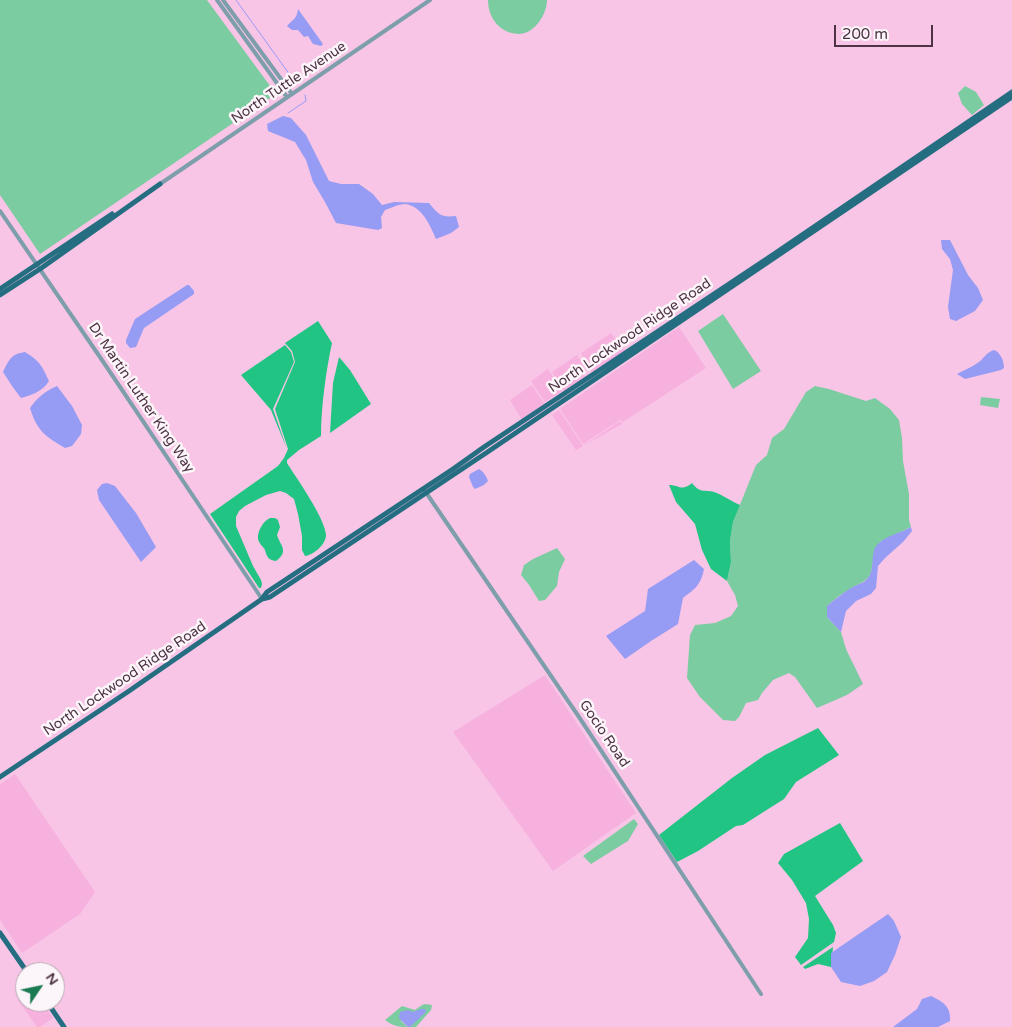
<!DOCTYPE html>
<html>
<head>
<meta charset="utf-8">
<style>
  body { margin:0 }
  #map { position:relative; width:1012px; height:1027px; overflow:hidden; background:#f8c5e6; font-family:"Varela Round",sans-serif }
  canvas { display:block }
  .north { position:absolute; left:15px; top:962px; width:50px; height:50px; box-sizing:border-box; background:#fcf5f9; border:1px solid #b6a7b1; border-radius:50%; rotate:56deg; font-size:14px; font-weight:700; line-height:20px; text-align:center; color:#4d3344 }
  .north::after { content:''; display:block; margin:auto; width:18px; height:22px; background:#1a7b52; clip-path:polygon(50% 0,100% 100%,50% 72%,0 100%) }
  .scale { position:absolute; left:834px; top:25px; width:99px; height:22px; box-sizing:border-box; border:2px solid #4d3344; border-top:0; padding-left:6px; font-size:15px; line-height:18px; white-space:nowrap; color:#4d3344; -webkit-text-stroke:4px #fcf5f9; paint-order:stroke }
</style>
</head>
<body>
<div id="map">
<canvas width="1012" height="1027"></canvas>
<div class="north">N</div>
<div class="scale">200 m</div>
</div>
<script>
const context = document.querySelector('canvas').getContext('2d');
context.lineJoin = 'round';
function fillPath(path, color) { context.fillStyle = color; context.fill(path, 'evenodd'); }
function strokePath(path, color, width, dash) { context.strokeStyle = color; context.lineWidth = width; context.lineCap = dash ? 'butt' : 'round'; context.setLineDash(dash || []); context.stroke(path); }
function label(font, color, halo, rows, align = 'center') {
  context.font = font + ' "Varela Round",sans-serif'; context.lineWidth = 5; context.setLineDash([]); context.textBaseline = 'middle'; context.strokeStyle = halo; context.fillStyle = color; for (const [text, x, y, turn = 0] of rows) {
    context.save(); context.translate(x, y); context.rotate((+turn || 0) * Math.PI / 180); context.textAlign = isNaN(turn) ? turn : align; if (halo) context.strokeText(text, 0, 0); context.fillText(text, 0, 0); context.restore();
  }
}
fillPath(new Path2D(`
  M 679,327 L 706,368 L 623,422 L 620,420 L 583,444 L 560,409 Z
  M 611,333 L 626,351 L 592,373 L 581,353 Z
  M 577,355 L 587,370 L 584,371 L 584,376 L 586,376 L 588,373 L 589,375 L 522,420 L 510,400 L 532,385 L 544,403 L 546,403 L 564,391 L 552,372 Z
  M 548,369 L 562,391 L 545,402 L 531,381 Z
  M 559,410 L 583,446 L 620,421 L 622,424 L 576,450 L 552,415 Z
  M 545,675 L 636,813 L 553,871 L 453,732 Z
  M 15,774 L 95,892 L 80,914 L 22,953 L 0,920 L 0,784 Z
  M 25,996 L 25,1002 L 42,1002 L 53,1018 L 40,1027 L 37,1027 L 18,1000 Z`), '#f7b1df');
fillPath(new Path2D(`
  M 0,0 L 207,0 L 276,94 L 40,254 L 0,195 Z
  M 488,0 L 547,0 C 547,14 535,33 520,34 C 500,34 488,18 488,0 Z
  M 965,86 L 976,92 L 984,105 L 972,115 L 962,104 L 958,93 Z
  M 723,314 L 761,371 L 733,389 L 698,331 Z
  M 815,386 L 829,389 L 866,401 L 875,398 L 890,409 L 899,420 L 902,438 L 903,461 L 909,494 L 909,520 L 911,527 L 880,542 L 874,557 L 871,573 L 868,578 L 863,582 L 857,585 L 839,596 L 827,606 L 827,617 L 841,632 L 846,649 L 863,684 L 847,695 L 817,708 L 795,677 L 789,673 L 773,680 L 762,693 L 758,700 L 746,703 L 739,717 L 735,721 L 723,720 L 700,697 L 687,678 L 690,635 L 695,625 L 715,623 L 731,616 L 738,606 L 735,595 L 727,581 L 731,562 L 730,541 L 733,522 L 756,465 L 767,455 L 772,438 L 784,429 L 806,392 Z
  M 981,397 L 1000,399 L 998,408 L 980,405 Z
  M 557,548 L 565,559 L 559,572 L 557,586 L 545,600 L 539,601 L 529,585 L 521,575 L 524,565 L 533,559 Z
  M 634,819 L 638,824 L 628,841 L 623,844 L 591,864 L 583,856 Z
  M 425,1004 L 432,1005 L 431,1010 L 416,1027 L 409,1027 L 412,1025 L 416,1011 L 413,1012 L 411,1012 L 401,1021 L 408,1027 C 398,1027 393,1026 385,1020 L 402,1006 L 415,1010 L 422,1005 Z`), '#7ccca2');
fillPath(new Path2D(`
  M 318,321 L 332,343 C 326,371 321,407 321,436 L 299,450 L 287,460 L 287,463 C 297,479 325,518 326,535 C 326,545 313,555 305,556 L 302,550 L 302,536 L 298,514 L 294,499 L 286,493 L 280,491 L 266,495 L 245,506 L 239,511 L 236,517 L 236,526 L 253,566 L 261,580 L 262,584 L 261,588 L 259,588 L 210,514 L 278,466 L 284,458 L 288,449 L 275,409 L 295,362 L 292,351 L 285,343 Z
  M 285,345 L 291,352 L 294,362 L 273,409 L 287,449 L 271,410 L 241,375 Z
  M 339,357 L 350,370 L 371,404 L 330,433 L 333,383 Z
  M 692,483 C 701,494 703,489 714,492 C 723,495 731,501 740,505 L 733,522 L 730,541 L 731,562 L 727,581 L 711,569 L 702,550 L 695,524 L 676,502 L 669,485 C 680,485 681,492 692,483 Z
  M 270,518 L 275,518 L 278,520 L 280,527 L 277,535 C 281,547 289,551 276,561 C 268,560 267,557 265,550 C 263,546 259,544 258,539 C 257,532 263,521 270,518 Z
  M 818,728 L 839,755 L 796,782 L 784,799 L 743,825 L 736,826 L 698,851 L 677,862 L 659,835 L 732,778 L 765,755 Z
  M 840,823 L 863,861 L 815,896 L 833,925 L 836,933 L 834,942 L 801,965 L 795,957 L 808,938 L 809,919 L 806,903 L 792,880 L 778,863 L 784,854 Z
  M 833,947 L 831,967 L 818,964 L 805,969 L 803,967 Z`), '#21c483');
fillPath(new Path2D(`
  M 298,9 L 323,44 L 321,46 L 313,44 L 308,36 L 304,37 L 298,30 L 292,30 L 287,26 C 293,19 297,19 298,9 Z
  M 283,116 L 291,118 L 306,135 L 329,181 L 341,184 L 359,184 L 373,194 L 382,205 L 394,202 L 429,203 C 438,214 441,218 456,216 L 459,227 L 451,233 L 436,239 C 430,225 422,206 405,204 C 399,204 391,208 385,210 L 381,217 L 382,228 L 378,230 L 336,223 L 325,202 L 313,182 L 306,160 L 298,147 L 295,142 L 268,131 L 267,124 Z
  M 941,240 L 950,240 L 968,275 L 978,288 L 983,300 L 975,311 L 956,321 L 950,319 L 948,307 L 953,270 L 950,259 L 942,249 Z
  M 187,285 L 189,285 L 194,291 L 194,294 L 144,328 L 136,347 L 130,348 L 126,343 L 126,340 L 135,319 Z
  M 994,350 C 1001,353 1004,361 1004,368 L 1001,370 L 965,379 L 957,374 C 964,370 972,367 979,362 C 984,358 987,352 994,350 Z
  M 25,352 C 40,361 42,366 49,381 C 43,391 32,395 21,398 L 12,386 L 3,372 C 9,360 11,354 25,352 Z
  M 57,386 L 72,406 L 82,425 L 81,434 L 72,446 L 65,448 C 45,436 37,431 30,408 C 37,398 45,391 57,386 Z
  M 479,469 C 483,471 487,477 488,481 L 484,485 L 475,489 L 473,487 L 469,477 L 470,474 Z
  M 107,483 L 115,486 L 136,513 L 156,547 L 141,562 L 99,500 L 97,490 L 102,484 Z
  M 911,527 L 912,531 L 903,542 L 885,558 L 878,566 L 876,588 L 871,594 L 856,601 L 846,611 L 841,632 L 827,617 L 827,606 C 837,598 846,590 857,585 C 861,583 864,583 867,579 C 877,569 868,552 879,543 C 888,535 901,533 911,527 Z
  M 694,560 L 704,569 C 701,585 695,589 683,598 L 678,624 L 651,641 L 625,659 L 606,636 L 645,611 L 648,589 Z
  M 888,914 L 894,921 L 901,937 L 895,955 L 887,972 L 874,981 L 860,986 L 841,982 L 831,967 L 831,953 Z
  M 931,996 C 943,1002 951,1006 950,1021 L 938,1027 L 893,1027 L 917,1009 L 922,999 Z
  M 421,1009 L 425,1009 L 426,1012 L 410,1027 L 408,1027 L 399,1018 L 400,1012 L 408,1010 L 413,1012 Z`), '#969bf3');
strokePath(new Path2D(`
  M 236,0 L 295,82
  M 288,113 L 306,101 L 305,95`), '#969bf3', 1);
strokePath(new Path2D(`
  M 217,0 L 287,97
  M 223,0 L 292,94
  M 160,184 L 430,0
  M 0,211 L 104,363 L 262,599
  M 425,491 L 579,717 L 761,994`), '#7d9eaa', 4);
strokePath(new Path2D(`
  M 0,289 L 112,214
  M 0,295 L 40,269 L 160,184
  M 262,599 L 267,592 L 453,469 L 484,447 L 774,254 L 1012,92
  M 0,777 L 129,691 L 262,599 L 270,597 L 486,453 L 1012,97
  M 0,933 L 27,972
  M 47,1002 L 64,1027`), '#256e82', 5);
label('14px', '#4d3344', '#fcf5f9', [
  ["North Tuttle Avenue",289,83,-34],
  ["North Lockwood Ridge Road",630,336,-34],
  ["Dr Martin Luther King Way",141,398,56],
  ["North Lockwood Ridge Road",125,679,-34],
  ["Gocio Road",604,734,56]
]);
</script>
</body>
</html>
